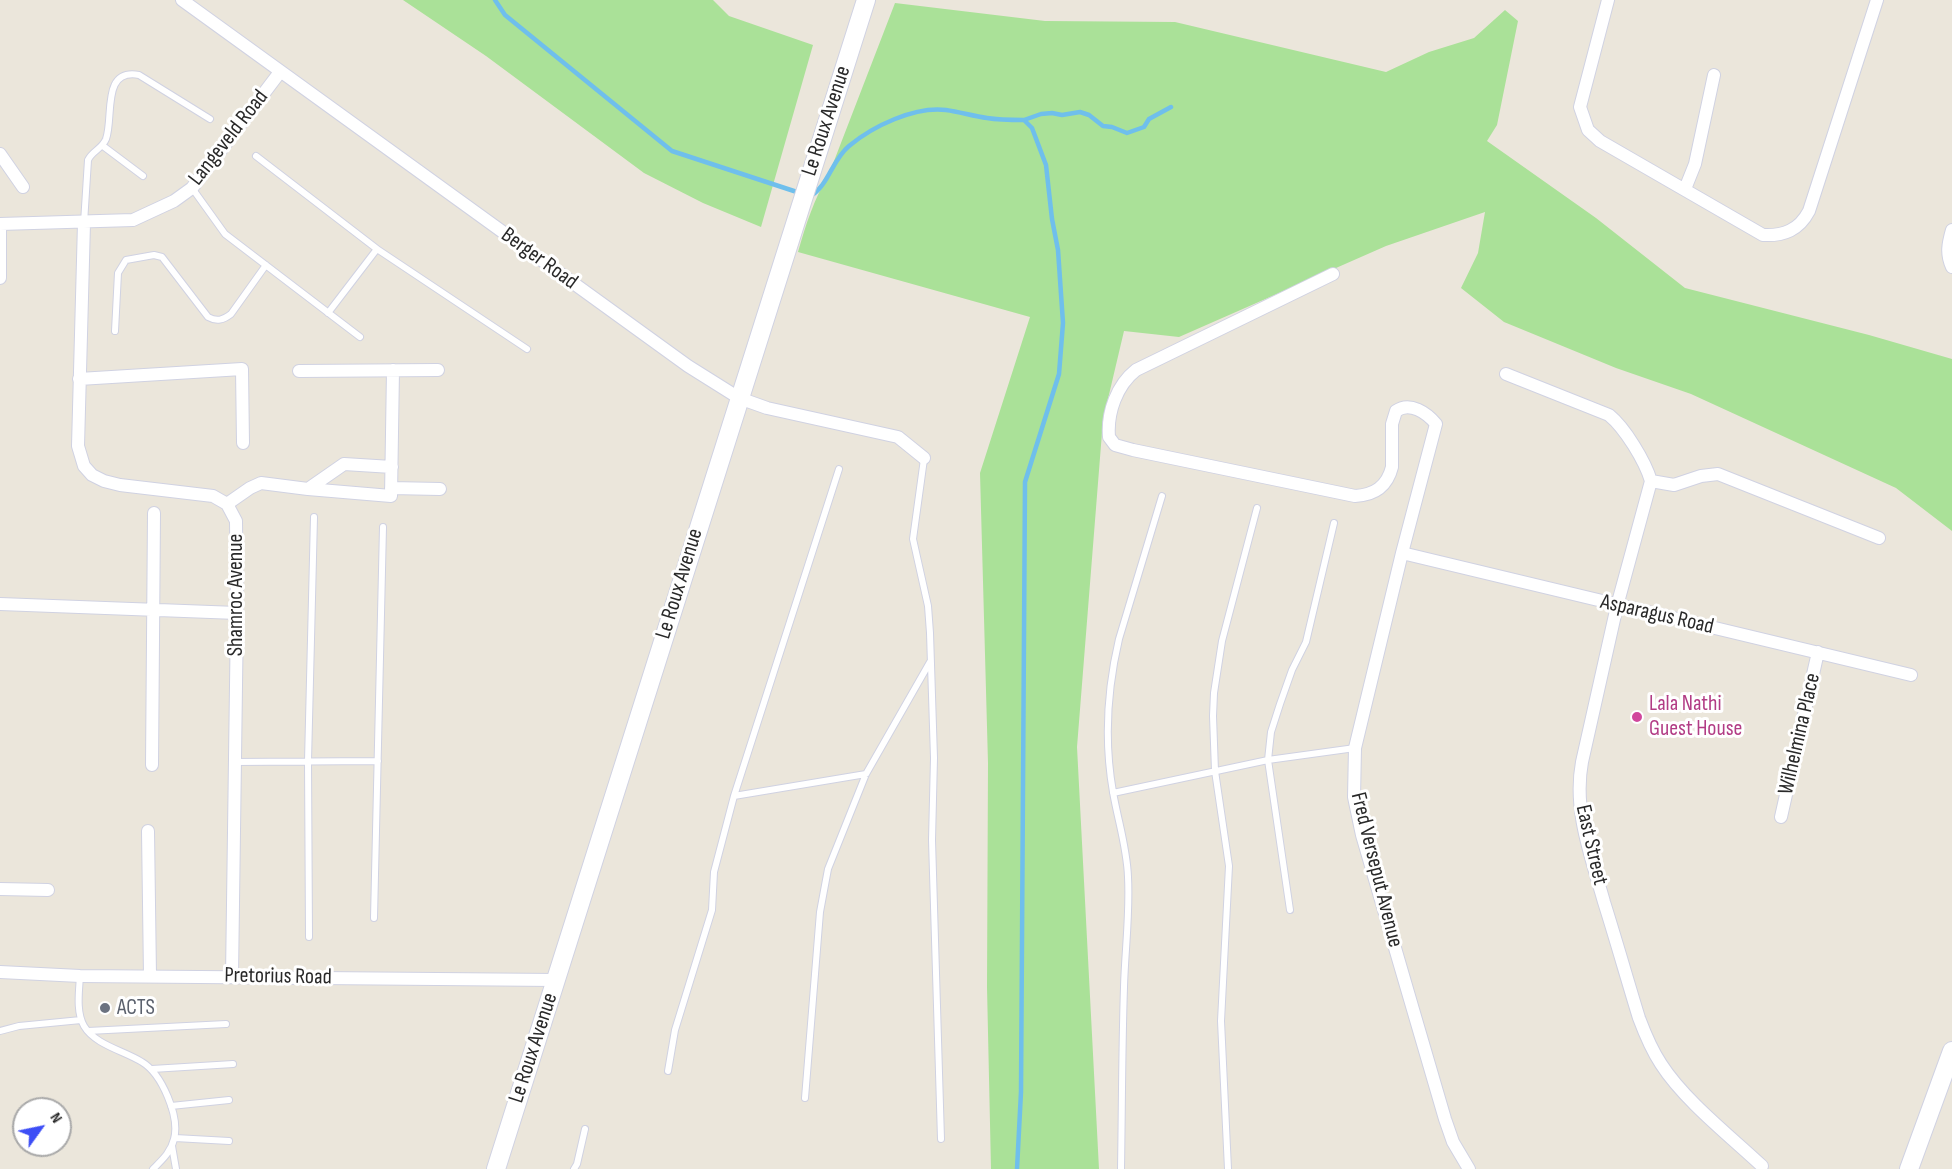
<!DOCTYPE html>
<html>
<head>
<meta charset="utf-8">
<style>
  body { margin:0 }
  #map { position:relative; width:1952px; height:1169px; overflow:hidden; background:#ebe6db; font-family:"Sofia Sans Condensed",sans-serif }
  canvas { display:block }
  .north { position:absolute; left:12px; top:1097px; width:60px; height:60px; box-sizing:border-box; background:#fff; border:2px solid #a9a9a9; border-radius:50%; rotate:57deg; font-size:16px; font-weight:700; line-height:24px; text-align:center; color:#292929 }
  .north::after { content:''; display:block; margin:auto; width:21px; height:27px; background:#3d4ef6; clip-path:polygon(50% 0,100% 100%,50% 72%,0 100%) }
</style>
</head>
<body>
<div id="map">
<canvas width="1952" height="1169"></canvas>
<div class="north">N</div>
</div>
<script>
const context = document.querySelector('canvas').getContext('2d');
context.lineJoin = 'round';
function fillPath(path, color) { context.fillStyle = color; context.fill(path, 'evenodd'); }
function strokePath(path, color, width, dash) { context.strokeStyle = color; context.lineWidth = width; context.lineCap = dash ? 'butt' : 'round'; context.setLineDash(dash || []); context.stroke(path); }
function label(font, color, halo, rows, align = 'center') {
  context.font = font + ' "Sofia Sans Condensed",sans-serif'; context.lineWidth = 6; context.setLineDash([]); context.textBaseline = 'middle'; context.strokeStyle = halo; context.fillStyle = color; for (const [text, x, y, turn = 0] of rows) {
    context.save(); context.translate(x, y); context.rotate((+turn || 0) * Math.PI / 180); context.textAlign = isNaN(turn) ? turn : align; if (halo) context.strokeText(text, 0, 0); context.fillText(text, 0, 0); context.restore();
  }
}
fillPath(new Path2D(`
  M 403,0 L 713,0 L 729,16 L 813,45 L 761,227 L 703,203 L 644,173 L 486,56 Z
  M 895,3 L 1045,21 L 1175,22 L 1386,72 L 1429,52 L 1474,38 L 1505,10 L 1518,21 L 1497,125 L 1487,141 L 1596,218 L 1685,288 L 1869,335 L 1952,359 L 1952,531 L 1896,488 L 1691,394 L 1616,368 L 1504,322 L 1461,288 L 1478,253 L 1485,212 L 1386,246 L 1179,337 L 1124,331 L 1103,420 L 1077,747 L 1099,1169 L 991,1169 L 987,987 L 988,763 L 980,473 L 1030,317 L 798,252 C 806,224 814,199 829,174 Z`), '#aae198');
strokePath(new Path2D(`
  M 495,0 L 505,15 L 672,151 L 800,193
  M 1024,120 L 1041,114 L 1052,113 L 1062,115 L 1080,112 L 1089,115 L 1103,126 L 1112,127 L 1127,133 L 1144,127 L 1149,119 L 1171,107
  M 811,196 C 829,184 832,160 849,146 C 873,126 915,106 946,110 C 960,112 973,116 987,118 C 999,120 1012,120 1024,120 L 1032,128 L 1046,165 L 1052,219 L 1058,250 L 1063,323 L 1059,374 L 1025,482 L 1021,1092 L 1017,1169`), '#6fbfec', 4.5);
const service = new Path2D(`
  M 103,146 L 143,176
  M 256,156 L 377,249 L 328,313
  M 192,188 L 225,234 L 360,337
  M 84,223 L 88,160 C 92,151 102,149 106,139 C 114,117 101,68 139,75 L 210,119
  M 377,249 L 527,349
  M 115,331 L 118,273 L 126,260 L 154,255 L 162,257 L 208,317 C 217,322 223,320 231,314 L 266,265
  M 924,459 L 913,539 L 928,606 L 930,633 L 934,758 L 932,840 L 941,1139
  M 234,762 L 378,761
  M 1113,793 L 1268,760 L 1355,748
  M 734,796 L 866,774
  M 1290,910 L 1268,760 L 1271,732 L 1280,704 L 1292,670 L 1306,642 L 1334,523
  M 374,918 L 383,527
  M 309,937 L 308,761 L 314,517
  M 80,976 C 79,992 76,1012 84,1026 C 95,1045 125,1051 142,1062 C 162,1074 180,1117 174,1139 C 171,1152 162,1160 153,1169
  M 0,1031 L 19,1026 L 81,1020
  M 88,1031 L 226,1024
  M 152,1069 L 233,1064
  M 668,1071 L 675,1030 L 712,910 L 714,872 L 734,796 L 839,469
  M 805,1098 L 820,912 L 828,869 L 866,774 L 930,662
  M 171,1106 L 229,1100
  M 175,1138 L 229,1141
  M 172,1146 L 176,1169
  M 574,1169 L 577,1164 L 585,1129
  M 1121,1169 C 1122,1108 1122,1047 1124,987 C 1125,950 1130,914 1128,877 C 1127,848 1118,821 1113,792 C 1104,741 1107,690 1119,639 L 1162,496
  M 1228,1169 L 1221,1021 L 1229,866 L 1215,771 L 1213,716 L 1214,693 L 1222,641 L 1257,508`);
const minor = new Path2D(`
  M 182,0 L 688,366 L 739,398 L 767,408 L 898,437 L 924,458
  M 1608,0 L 1580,107 L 1588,130 L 1600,141 L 1763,235 C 1784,236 1799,230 1809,211 L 1877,0
  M 0,154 L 23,187
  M 1685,189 L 1695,164 L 1714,75
  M 84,223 L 78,446 L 84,466 L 92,475 L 104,481 L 120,485 L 213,496 L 227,504 L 236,521 L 237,613 L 232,976
  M 0,224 L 133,220 L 174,201 L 192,188 L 280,72
  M 1952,230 C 1948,244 1946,254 1952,267
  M 1333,274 L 1136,370 C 1117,385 1107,412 1109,437 L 1115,445 L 1133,450 L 1355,496 C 1374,495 1387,487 1392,467 L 1392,424 L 1396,411 C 1410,401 1427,413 1436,424 L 1402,553 L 1355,748 L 1354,797 L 1362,835 L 1445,1119 L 1453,1142 L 1469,1169
  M 0,278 L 0,224
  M 299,371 L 438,370
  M 1506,374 L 1609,415 C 1625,428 1645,461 1651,481
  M 79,379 L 242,369 L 243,443
  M 1651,481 L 1617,606 L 1582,762 C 1573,810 1591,856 1604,902 C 1616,940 1627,979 1639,1018 C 1645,1034 1651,1049 1661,1064 C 1684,1100 1730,1136 1762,1166
  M 1651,481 L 1674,485 L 1701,476 L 1718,474 L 1879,538
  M 391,488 L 440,489
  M 308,489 L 344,464 L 392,467
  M 227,504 L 250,488 L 261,483 L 308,489 L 391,496 L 393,370
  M 1402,553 L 1911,675
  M 0,604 L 237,613
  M 152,765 L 154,513
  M 1781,817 L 1818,652
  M 148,831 L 150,976
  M 0,889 L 48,890
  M 0,972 L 80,976 L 556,980`);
const secondary = new Path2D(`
  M 496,1169 L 866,0
  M 1909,1169 L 1952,1051`);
strokePath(service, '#d0d2e2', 8);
strokePath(minor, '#d0d2e2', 14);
strokePath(secondary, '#d0d2e2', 20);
strokePath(service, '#fff', 6);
strokePath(minor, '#fff', 12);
strokePath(secondary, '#fff', 18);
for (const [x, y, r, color] of [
  [1637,717,6,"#d1479c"],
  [105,1008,6,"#6b7280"]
]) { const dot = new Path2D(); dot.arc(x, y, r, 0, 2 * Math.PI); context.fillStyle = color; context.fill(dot); strokePath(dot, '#fff', 2); }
label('22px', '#292929', '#fff', [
  ["Le Roux Avenue",827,121,-72],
  ["Langeveld Road",229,138,-52],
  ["Berger Road",539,259,36],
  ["Le Roux Avenue",680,584,-73],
  ["Shamroc Avenue",236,595,-90],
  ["Asparagus Road",1657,615,13],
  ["Wilhelmina Place",1800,734,-77],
  ["East Street",1591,845,77],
  ["Fred Verseput Avenue",1376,870,76],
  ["Pretorius Road",278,977,1],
  ["Le Roux Avenue",534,1048,-72]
]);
label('22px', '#b23c85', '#fff', [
  ["Lala Nathi",1649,704],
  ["Guest House",1649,729]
], 'left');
label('22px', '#5b616d', '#fff', [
  ["ACTS",117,1008]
], 'left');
</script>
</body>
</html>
